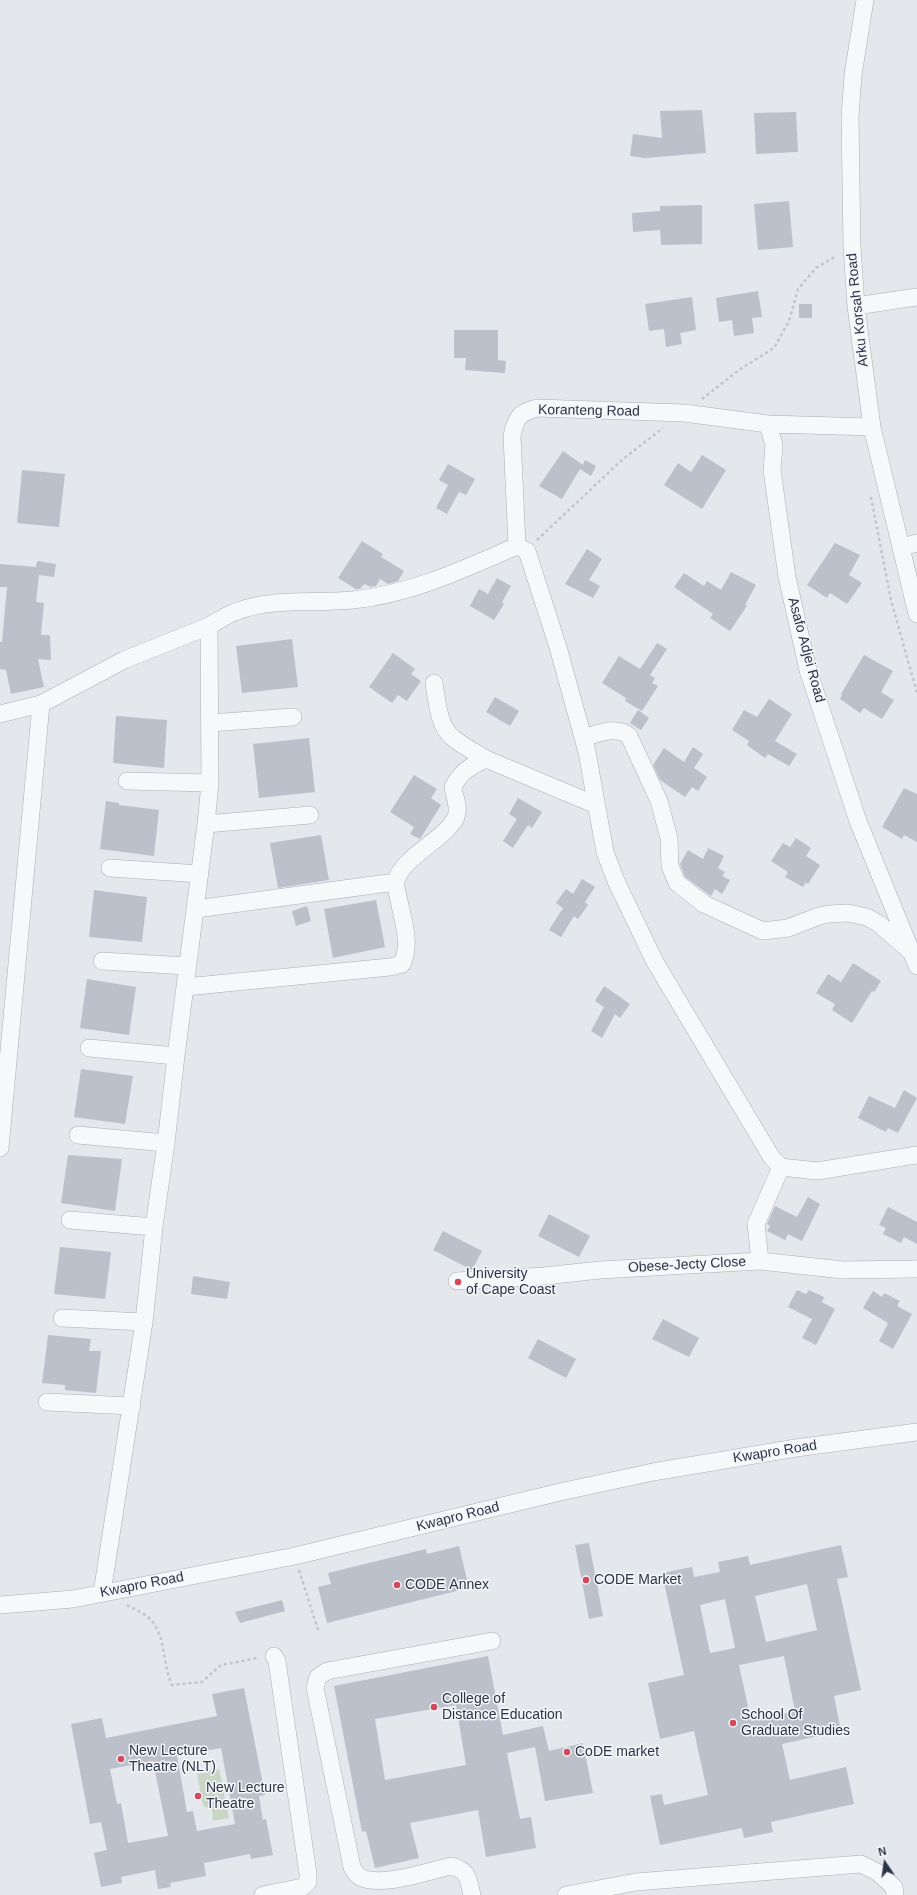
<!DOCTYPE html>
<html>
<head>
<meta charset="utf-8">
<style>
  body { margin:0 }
  #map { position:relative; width:917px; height:1895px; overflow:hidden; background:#e4e7ec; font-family:Arial,sans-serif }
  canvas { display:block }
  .north { position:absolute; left:865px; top:1843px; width:40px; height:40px; -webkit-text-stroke:3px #f4f6f9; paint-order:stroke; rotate:347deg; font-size:11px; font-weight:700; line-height:16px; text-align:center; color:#2b3445 }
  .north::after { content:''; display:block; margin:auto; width:14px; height:18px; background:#2b3445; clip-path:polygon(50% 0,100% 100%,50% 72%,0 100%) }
</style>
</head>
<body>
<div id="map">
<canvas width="917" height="1895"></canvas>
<div class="north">N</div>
</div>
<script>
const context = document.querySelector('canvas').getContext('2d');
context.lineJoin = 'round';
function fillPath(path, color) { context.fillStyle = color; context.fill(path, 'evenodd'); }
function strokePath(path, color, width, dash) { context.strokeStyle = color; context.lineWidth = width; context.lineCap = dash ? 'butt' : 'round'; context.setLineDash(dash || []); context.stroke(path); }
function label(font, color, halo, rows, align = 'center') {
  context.font = font + ' Arial,sans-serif'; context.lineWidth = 3; context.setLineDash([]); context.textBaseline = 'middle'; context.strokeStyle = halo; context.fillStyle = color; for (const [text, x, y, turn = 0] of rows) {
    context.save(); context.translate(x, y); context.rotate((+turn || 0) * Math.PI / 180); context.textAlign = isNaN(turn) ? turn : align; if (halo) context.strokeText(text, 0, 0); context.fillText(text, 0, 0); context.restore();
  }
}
fillPath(new Path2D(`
  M 219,1769 L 229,1818 L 213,1821 L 212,1809 L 203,1806 L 197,1774 Z`), '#c9d6c5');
fillPath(new Path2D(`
  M 702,110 L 706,153 L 645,158 L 630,156 L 633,134 L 662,138 L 660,111 Z
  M 796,112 L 798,152 L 756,154 L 754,113 Z
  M 789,201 L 793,247 L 758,250 L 754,204 Z
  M 702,205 L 702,244 L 661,245 L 660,230 L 633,232 L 632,213 L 660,211 L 660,206 Z
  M 758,291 L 762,317 L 752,318 L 754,333 L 734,336 L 732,320 L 719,322 L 716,298 Z
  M 692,297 L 696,330 L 680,333 L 682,344 L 666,347 L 664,329 L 649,331 L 645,304 Z
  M 799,304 L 812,304 L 812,318 L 799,318 Z
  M 454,330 L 498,330 L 498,360 L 506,361 L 505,373 L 465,370 L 466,358 L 454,358 Z
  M 563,451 L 583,465 L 585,460 L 596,466 L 591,476 L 580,469 L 562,499 L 539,486 Z
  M 702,455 L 726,470 L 702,509 L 664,485 L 678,463 L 691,472 Z
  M 448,464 L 475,479 L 466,495 L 459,492 L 447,514 L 436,508 L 448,485 L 439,480 Z
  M 22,470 L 65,474 L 59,527 L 17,523 Z
  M 362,541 L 383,554 L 381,557 L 404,571 L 398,581 L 388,584 L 380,579 L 376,586 L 371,587 L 364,584 L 360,589 L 356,589 L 338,578 Z
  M 835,543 L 860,555 L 849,575 L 862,583 L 847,604 L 830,593 L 827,598 L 807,585 Z
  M 587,549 L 602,559 L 589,580 L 600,586 L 593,598 L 565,584 Z
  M 37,561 L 56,564 L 54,577 L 39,575 L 36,602 L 44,603 L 41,635 L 50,635 L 51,660 L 38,659 L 44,687 L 11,694 L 6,670 L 0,669 L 0,642 L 2,642 L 7,587 L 0,587 L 0,564 L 36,567 Z
  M 731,572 L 756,585 L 745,605 L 747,606 L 730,631 L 710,618 L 713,614 L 674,587 L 684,573 L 704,586 L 707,581 L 721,590 Z
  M 497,578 L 511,586 L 502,602 L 504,604 L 494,620 L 470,606 L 479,589 L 488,594 Z
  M 292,639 L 298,687 L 242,693 L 236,646 Z
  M 657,643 L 667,649 L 650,675 L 655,678 L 652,683 L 658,686 L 642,711 L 625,701 L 626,698 L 602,683 L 619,656 L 640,669 Z
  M 393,653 L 415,669 L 411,674 L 421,681 L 407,701 L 398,695 L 392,703 L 369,687 Z
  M 864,655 L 893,671 L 881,692 L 894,700 L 882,719 L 864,708 L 860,713 L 840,699 L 842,695 L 841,694 Z
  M 495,697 L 519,711 L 510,726 L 486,712 Z
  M 769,699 L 792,714 L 775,741 L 797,754 L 789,766 L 768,754 L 765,758 L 747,745 L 749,741 L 732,730 L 744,710 L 757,717 Z
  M 638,710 L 649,718 L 641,730 L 630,723 Z
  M 116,716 L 167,720 L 164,768 L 113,763 Z
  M 309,738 L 315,792 L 259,798 L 253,744 Z
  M 693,747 L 703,754 L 694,768 L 707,777 L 698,791 L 692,787 L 685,797 L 660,780 L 653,765 L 664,748 L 684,762 Z
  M 414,775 L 437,789 L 431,798 L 441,805 L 420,839 L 410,834 L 414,827 L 390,812 Z
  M 904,788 L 917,794 L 917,842 L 904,835 L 902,839 L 882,827 Z
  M 518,798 L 542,812 L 532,828 L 528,825 L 513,848 L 503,841 L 517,819 L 509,814 Z
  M 106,801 L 119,803 L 119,805 L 159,810 L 154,856 L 100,849 Z
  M 321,835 L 329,880 L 278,888 L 270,843 Z
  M 796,838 L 811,848 L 806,856 L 820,865 L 808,884 L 806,882 L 803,887 L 785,877 L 788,872 L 771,861 L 783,843 L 790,847 Z
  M 708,848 L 724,856 L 718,868 L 725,872 L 722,876 L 730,880 L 722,894 L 715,889 L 711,896 L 685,877 L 680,864 L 688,850 L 703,859 Z
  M 582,879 L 595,887 L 585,902 L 588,905 L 578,919 L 574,916 L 561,937 L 549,930 L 563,908 L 556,903 L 566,889 L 573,894 Z
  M 94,890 L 147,897 L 142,942 L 89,937 Z
  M 376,900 L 385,947 L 333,958 L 324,909 Z
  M 307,906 L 311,921 L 296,926 L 292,911 Z
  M 853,963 L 881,981 L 874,992 L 872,991 L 852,1023 L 832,1010 L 835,1004 L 816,993 L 828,974 L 841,982 Z
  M 87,979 L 136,987 L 129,1035 L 80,1028 Z
  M 604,986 L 630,1004 L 620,1018 L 615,1014 L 602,1038 L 591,1031 L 604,1007 L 595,1001 Z
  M 81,1069 L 133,1076 L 125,1124 L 74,1117 Z
  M 904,1090 L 917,1098 L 898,1133 L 888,1128 L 886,1132 L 858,1118 L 869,1096 L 895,1108 Z
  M 68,1155 L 122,1159 L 115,1211 L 61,1203 Z
  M 808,1197 L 820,1204 L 802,1241 L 788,1234 L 785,1240 L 767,1231 L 770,1226 L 767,1224 L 775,1206 L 797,1217 Z
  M 888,1207 L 917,1222 L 917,1244 L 904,1237 L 901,1243 L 883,1234 L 886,1228 L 879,1225 Z
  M 549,1214 L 590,1236 L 579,1257 L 538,1236 Z
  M 443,1231 L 482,1251 L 472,1270 L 433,1250 Z
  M 60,1247 L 111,1252 L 105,1299 L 54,1294 Z
  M 193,1276 L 230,1282 L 227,1299 L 191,1294 Z
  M 797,1290 L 806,1294 L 809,1290 L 824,1297 L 822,1302 L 835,1309 L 816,1345 L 802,1338 L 812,1319 L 788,1307 Z
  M 873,1291 L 882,1297 L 884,1293 L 900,1301 L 897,1306 L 912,1314 L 893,1349 L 879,1341 L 888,1323 L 863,1308 Z
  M 663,1319 L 699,1338 L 689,1357 L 652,1339 Z
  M 48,1335 L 91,1339 L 89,1351 L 101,1351 L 96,1393 L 65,1390 L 65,1385 L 42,1383 Z
  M 538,1339 L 576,1359 L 566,1378 L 528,1358 Z
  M 589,1543 L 603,1616 L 589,1619 L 575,1545 Z
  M 841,1545 L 848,1577 L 837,1579 L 861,1690 L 834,1696 L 841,1731 L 782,1744 L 790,1780 L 846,1767 L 854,1804 L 771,1822 L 773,1832 L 744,1838 L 742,1828 L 660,1845 L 650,1796 L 662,1794 L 664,1805 L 708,1795 L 694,1731 L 660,1739 L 648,1683 L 684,1675 L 662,1573 L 692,1567 L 694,1577 L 720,1572 L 718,1562 L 748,1556 L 750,1565 ZM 807,1584 L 817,1630 L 766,1642 L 755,1596 ZM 725,1599 L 735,1648 L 710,1653 L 700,1605 ZM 784,1656 L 795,1711 L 751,1721 L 739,1665 Z
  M 459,1546 L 469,1588 L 327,1623 L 318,1587 L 331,1584 L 328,1573 L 426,1549 L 427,1554 Z
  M 282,1600 L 285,1611 L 240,1623 L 235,1612 Z
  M 488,1656 L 503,1735 L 543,1726 L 549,1751 L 583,1743 L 593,1793 L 545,1801 L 535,1747 L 507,1753 L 520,1819 L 531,1817 L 536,1848 L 486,1857 L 478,1810 L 410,1823 L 419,1858 L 375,1868 L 366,1831 L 362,1832 L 334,1686 ZM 456,1705 L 466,1765 L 385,1780 L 375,1719 Z
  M 244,1688 L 265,1795 L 259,1796 L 263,1820 L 266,1819 L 273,1855 L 251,1859 L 250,1854 L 204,1863 L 206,1876 L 170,1883 L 171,1887 L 158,1889 L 155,1870 L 121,1877 L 122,1883 L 101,1887 L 94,1853 L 107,1850 L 101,1822 L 90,1824 L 71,1724 L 102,1718 L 106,1738 L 217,1716 L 212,1694 ZM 221,1748 L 235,1824 L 197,1831 L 193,1811 L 187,1812 L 177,1756 ZM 153,1761 L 168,1836 L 128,1843 L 121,1803 L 117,1804 L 110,1769 Z`), '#bbc0ca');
const minor = new Path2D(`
  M 865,0 L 853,75 L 850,117 L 852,247 L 856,306 L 872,427 L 917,614
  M 856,306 L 917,297
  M 872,427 L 768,424 L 774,445 L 772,470 L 787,577 L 808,670 L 858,821 L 917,966
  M 517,546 L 512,436 C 516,417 519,413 537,408 L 684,413 L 768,424
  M 902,547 L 917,543
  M 434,683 C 437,700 438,725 452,737 C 462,746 475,752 486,759
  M 0,714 L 41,704 L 124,660 L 209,626
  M 210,723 L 293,717
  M 583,738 C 598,734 616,725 629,736 L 659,801 L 669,838 L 670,866 L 677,883 L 704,904 L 763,931 L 788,928 L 819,916 L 829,914 L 848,913 L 867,917 L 879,924 L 909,950
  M 127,781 L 210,783
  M 206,824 L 310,815
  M 110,868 L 200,874
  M 196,909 L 395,882
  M 102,961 L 187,966
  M 185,987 L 390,967 L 402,964 C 412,944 402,917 398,896 C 397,891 395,885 396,881 C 403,856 446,839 456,817 C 460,808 454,796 453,787 C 461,771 471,766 486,759 L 596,805
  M 89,1048 L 176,1056
  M 78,1135 L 166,1143
  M 0,1148 L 41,704
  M 70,1220 L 154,1227
  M 760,1261 L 756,1224 L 781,1167
  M 457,1281 L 544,1276 L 600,1270 L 760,1261 L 843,1270 L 917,1269
  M 62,1318 L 144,1322
  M 47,1402 L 132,1406
  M 102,1593 L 144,1322 L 154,1227 L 166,1143 L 176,1056 L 206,824 L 210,783 L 209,626 C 217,622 226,615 235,612 C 272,597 314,604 353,600 C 411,594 464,569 517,546 L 527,551 L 558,647 L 587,752 L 605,852 L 616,881 L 655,962 L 772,1158 L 781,1167 L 817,1171 L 917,1155
  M 0,1605 L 73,1599 L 295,1556 L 560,1492 L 653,1472 L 796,1448 L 917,1432
  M 263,1895 L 303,1887 L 308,1882 L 308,1874 L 277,1661 L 274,1656
  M 472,1895 C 468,1879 469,1870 451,1866 C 428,1871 381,1888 360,1877 C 356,1875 354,1871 352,1867 L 315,1688 L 318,1677 L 327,1671 L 492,1641
  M 566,1895 L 636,1882 L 861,1864 L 877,1872 L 894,1887 L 895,1895`);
strokePath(minor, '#a9aeb7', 18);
strokePath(new Path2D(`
  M 702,399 L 739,370 L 774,348 L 789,321 L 798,289 L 816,268 L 836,256
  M 871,497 L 891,600 L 917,693
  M 537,540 L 623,459 L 663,428
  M 299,1570 L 319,1633
  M 127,1605 C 134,1609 146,1614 151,1620 C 167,1639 162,1664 172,1685 L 202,1682 L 221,1665 L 258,1658`), '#c2c5cb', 2.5, [3, 3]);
strokePath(minor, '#f7f8fa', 17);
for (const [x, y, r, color] of [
  [458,1282,4,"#d1495b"],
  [586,1580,4,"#d1495b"],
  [397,1585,4,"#d1495b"],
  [434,1707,4,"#d1495b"],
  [733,1723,4,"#d1495b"],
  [567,1752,4,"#d1495b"],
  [121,1759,4,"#d1495b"],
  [198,1796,4,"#d1495b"]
]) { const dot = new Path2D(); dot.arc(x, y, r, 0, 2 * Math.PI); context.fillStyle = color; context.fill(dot); strokePath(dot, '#f4f6f9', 1.5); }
label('14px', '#2b3445', '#f4f6f9', [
  ["Arku Korsah Road",858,310,-96],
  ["Koranteng Road",589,411,1],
  ["Asafo Adjei Road",806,650,75],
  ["Obese-Jecty Close",687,1265,-3],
  ["Kwapro Road",775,1452,-9],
  ["Kwapro Road",458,1517,-14],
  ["Kwapro Road",142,1585,-11]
]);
label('14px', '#2b3445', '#f4f6f9', [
  ["University",466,1274],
  ["of Cape Coast",466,1290],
  ["CODE Market",594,1580],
  ["CODE Annex",405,1585],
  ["College of",442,1699],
  ["Distance Education",442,1715],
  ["School Of",741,1715],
  ["Graduate Studies",741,1731],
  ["New Lecture",129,1751],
  ["Theatre (NLT)",129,1767],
  ["CoDE market",575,1752],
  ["New Lecture",206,1788],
  ["Theatre",206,1804]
], 'left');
</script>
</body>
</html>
